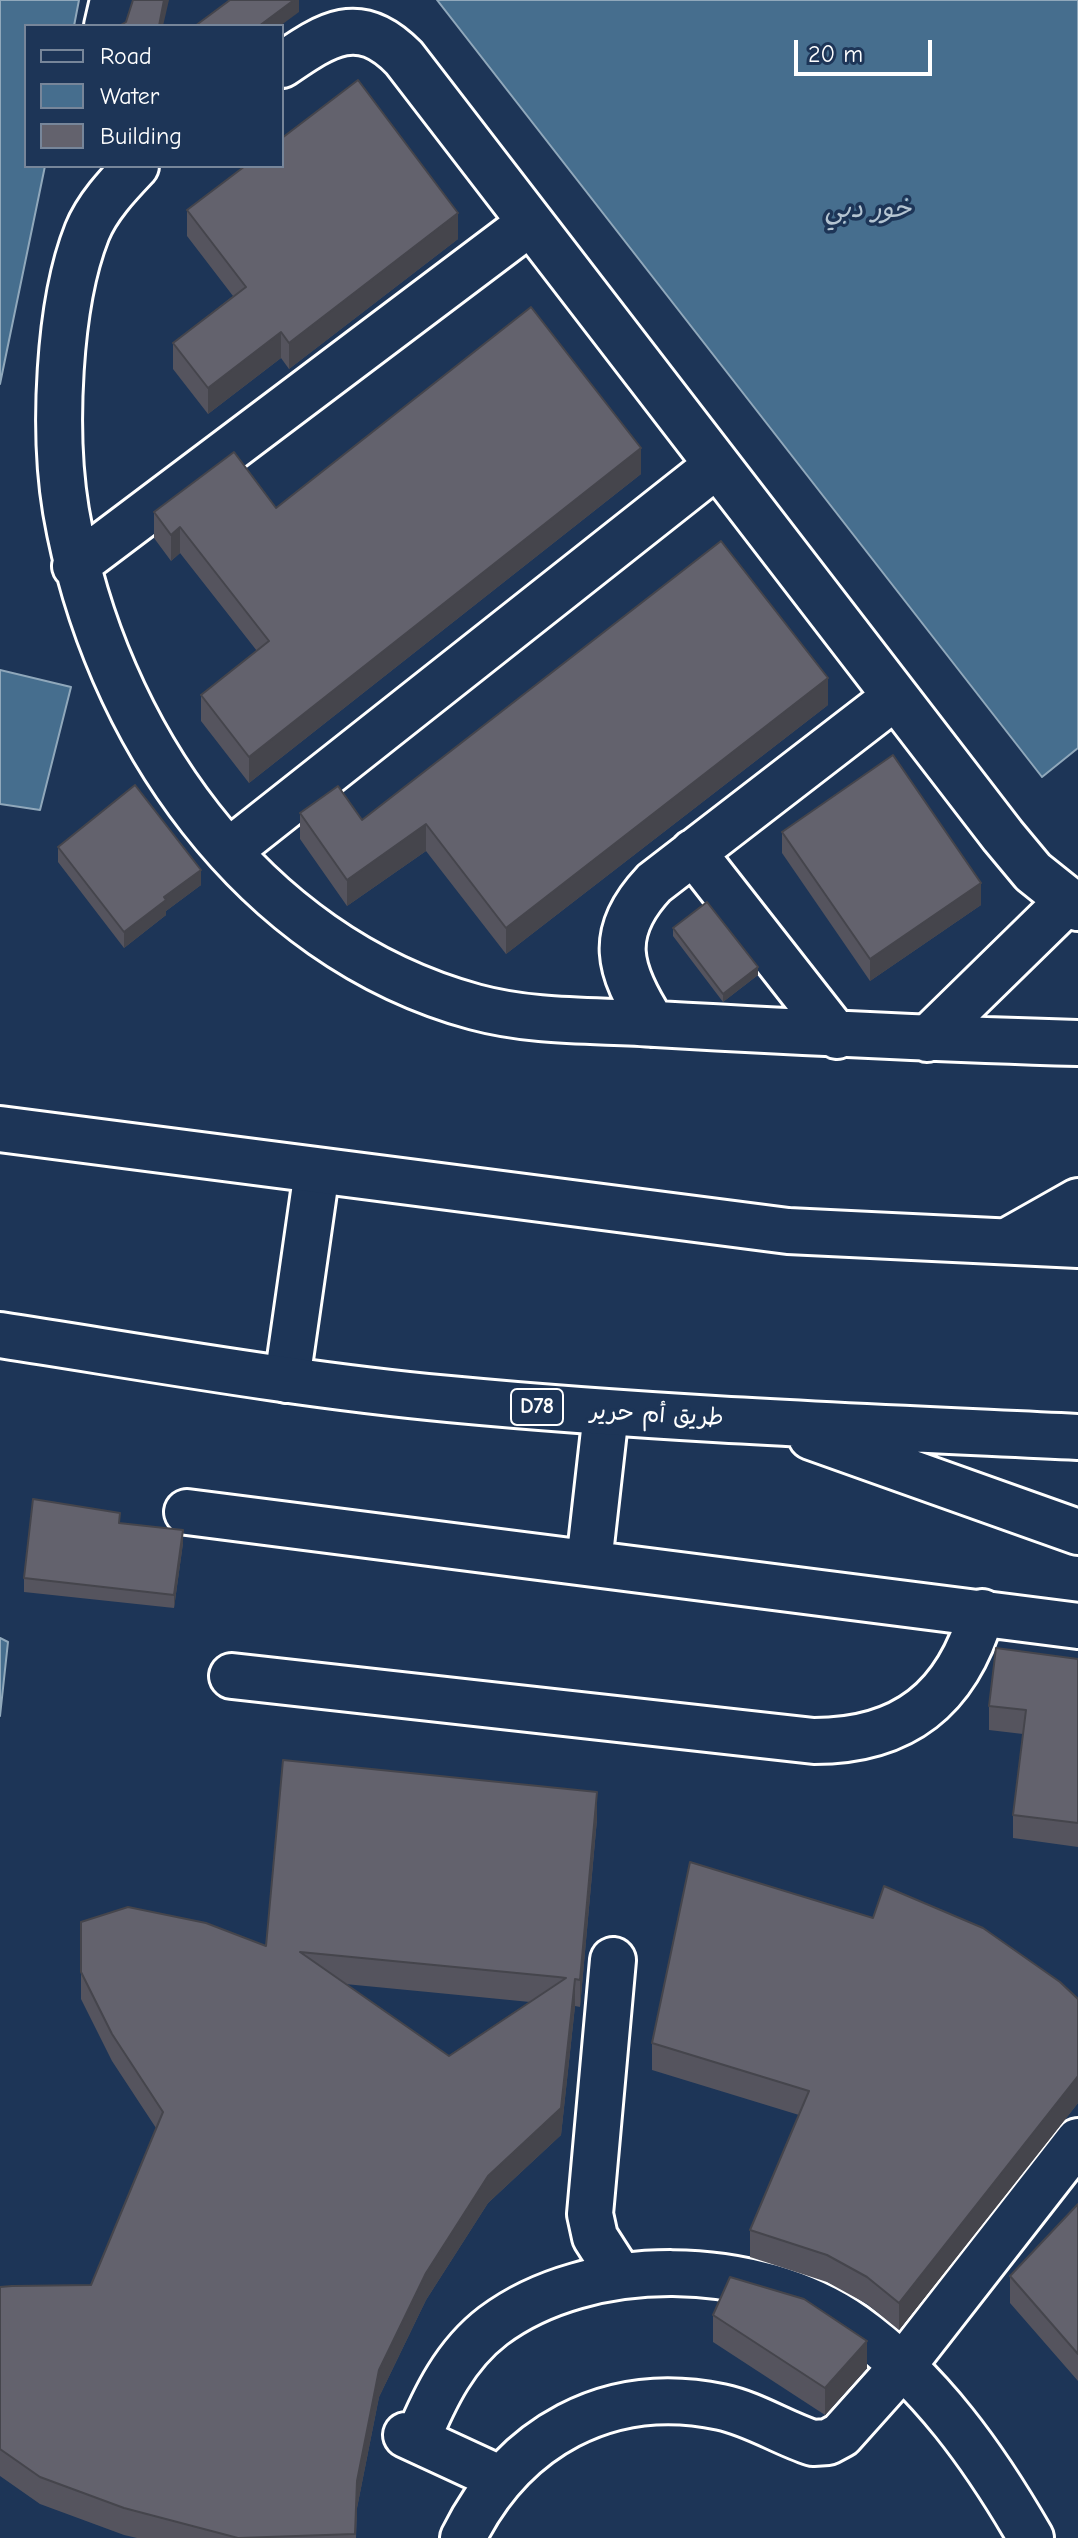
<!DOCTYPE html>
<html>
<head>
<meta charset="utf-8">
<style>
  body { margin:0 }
  #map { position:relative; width:1078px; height:2538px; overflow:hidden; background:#1d3557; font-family:"Comic Neue",sans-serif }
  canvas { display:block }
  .legend { position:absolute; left:24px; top:24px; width:260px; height:144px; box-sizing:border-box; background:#1d3557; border:2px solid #77869a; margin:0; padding:10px 14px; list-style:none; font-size:24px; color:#fff }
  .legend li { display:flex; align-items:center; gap:16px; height:40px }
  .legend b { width:40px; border:2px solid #77869a }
  .scale { position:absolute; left:794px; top:40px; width:138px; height:36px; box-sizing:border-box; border:4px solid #fff; border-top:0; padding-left:10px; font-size:24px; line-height:28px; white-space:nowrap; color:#fff; -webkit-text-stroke:6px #1d3557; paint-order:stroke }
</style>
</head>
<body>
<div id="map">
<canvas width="1078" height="2538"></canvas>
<ul class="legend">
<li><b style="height:10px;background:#1d3557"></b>Road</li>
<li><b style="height:22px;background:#466e8e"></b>Water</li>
<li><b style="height:22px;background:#63626d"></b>Building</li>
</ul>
<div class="scale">20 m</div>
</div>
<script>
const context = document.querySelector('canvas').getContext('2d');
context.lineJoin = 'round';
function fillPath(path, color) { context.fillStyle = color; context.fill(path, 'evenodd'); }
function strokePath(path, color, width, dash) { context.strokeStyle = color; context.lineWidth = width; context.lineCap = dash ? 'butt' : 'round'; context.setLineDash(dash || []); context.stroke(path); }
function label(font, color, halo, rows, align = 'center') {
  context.font = font + ' "Comic Neue","Playpen Sans Arabic",sans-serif'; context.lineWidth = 7; context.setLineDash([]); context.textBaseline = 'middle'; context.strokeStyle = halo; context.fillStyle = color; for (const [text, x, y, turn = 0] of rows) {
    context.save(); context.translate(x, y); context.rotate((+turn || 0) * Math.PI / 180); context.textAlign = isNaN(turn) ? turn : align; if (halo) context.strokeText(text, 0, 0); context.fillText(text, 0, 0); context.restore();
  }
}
const water = new Path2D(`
  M 0,0 L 79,0 L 74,26 L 26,26 L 26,166 L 45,166 L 0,384 Z
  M 437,0 L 1078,0 L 1078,748 L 1042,777 Z
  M 0,670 L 71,687 L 40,810 L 0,804 Z
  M 0,1638 L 8,1642 L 0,1716 Z`);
fillPath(water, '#466e8e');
strokePath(water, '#90a8bb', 2);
const minor = new Path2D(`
  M 107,26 L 113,0
  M 282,65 C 327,34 359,12 404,58 L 1003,836 L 1033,872 L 1078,908
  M 136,166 C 118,185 97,207 87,232 C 58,305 53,433 66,511 C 104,731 251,946 475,1007 C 534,1023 595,1020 656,1024 C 797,1032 937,1039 1078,1043
  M 75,566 L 530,223
  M 229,851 L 717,465
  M 693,852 L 837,1036
  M 653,1024 C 618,970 607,933 654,883 L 895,697
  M 927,1039 L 1067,902
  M 287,1380 L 317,1171
  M 187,1512 L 1078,1626
  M 589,1563 L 606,1413
  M 232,1676 L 814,1741 C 904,1741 957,1699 982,1612
  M 613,1960 L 590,2214 L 595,2237 L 620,2276
  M 406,2435 L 499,2478
  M 417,2440 C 435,2397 455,2355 493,2326 C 589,2254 756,2257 854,2326 C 930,2380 985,2458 1031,2538
  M 463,2538 C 513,2437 608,2383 721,2407 C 754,2414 782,2433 813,2443 L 828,2442 L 841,2435 L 901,2368 L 1078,2141`);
const major = new Path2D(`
  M 0,1129 L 788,1231 L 1078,1245
  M 1009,1240 L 1078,1201
  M 0,1335 C 149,1358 299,1385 449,1399 C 658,1419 868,1427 1078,1437
  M 811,1437 L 1078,1532`);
strokePath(minor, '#fff', 50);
strokePath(major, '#fff', 50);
strokePath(minor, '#1d3557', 44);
strokePath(major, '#1d3557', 44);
fillPath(new Path2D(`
  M 187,210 L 458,239 L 289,369 L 281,358 L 208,414 L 173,369 L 173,343 L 233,296 L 187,236 Z
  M 641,474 L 249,783 L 201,721 L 201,695 L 257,651 L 180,553 L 171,561 L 154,538 L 154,512 L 276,508 Z
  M 828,705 L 506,954 L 426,851 L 347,906 L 300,839 L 300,813 L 362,820 Z
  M 782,832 L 981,905 L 870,981 L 782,853 Z
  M 58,847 L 201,885 L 166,911 L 166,915 L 124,948 L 58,862 Z
  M 673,928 L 758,975 L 723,1002 L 673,936 Z
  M 120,1523 L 183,1543 L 174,1608 L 24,1592 L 24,1578 Z
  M 1078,1659 L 1078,1847 L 1013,1838 L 1013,1815 L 1023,1734 L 989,1730 L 989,1706 Z
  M 597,1819 L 580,2007 L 575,2006 L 561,2135 L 488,2203 L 426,2300 L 379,2397 L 357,2508 L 356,2538 L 137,2538 L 124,2535 L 40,2504 L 0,2476 L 0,2287 L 91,2285 L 156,2128 L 112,2061 L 81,1999 L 81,1922 L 266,1946 ZM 345,1984 L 428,1992 L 530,2002 L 449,2056 Z
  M 1078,1999 L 1078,2103 L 899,2330 L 867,2304 L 827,2282 L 750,2257 L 750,2230 L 799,2115 L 652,2070 L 652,2043 Z
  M 1078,2204 L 1078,2381 L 1010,2303 L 1010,2276 Z
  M 713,2315 L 867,2368 L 825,2415 L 713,2342 Z`), '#55545e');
fillPath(new Path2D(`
  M 164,0 L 169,0 L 163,26 L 159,26 Z
  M 294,0 L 299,0 L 299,12 L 280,26 L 259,26 Z
  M 458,213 L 458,239 L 289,369 L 289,343 Z
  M 281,332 L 281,358 L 208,414 L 208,388 Z
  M 641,448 L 641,474 L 249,783 L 249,757 Z
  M 180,527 L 180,553 L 171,561 L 171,535 Z
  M 828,678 L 828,705 L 506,954 L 506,928 Z
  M 426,824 L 426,851 L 347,906 L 347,880 Z
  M 201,870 L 201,885 L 166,911 L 166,915 L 124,948 L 124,932 L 164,897 Z
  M 981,883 L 981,905 L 870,981 L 870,959 Z
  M 758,967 L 758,975 L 723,1002 L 723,994 Z
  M 183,1530 L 183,1543 L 174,1608 L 174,1595 Z
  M 597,1792 L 597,1819 L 580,2007 L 580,1980 Z
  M 575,1979 L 575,2006 L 561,2135 L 488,2203 L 426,2300 L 379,2397 L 357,2508 L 355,2538 L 357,2481 L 379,2370 L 426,2273 Z
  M 1078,2076 L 1078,2103 L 899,2330 L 899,2303 Z
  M 867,2341 L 867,2368 L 825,2415 L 825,2388 Z`), '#45454c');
const building = new Path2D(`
  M 133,0 L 164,0 L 159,26 L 119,26 L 126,22 Z
  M 230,0 L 294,0 L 259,26 L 195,26 Z
  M 358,80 L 458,213 L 289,343 L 281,332 L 208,388 L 173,343 L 246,287 L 187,210 L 245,166 L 282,166 L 282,138 Z
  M 531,307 L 641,448 L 249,757 L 201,695 L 269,641 L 180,527 L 171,535 L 154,512 L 234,452 L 276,508 Z
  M 721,541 L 828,678 L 506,928 L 426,824 L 347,880 L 300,813 L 338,786 L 362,820 Z
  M 893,755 L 981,883 L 870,959 L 782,832 Z
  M 135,785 L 201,870 L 164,897 L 166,900 L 124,932 L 58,847 Z
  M 707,902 L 758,967 L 723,994 L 673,928 Z
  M 33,1499 L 120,1513 L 119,1523 L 183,1530 L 174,1595 L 24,1578 Z
  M 996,1648 L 1078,1659 L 1078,1823 L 1013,1815 L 1026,1710 L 989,1706 Z
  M 283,1760 L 597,1792 L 580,1980 L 575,1979 L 561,2108 L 488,2176 L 426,2273 L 379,2370 L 357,2481 L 355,2534 L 238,2538 L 124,2508 L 40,2477 L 0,2449 L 0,2287 L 12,2286 L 91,2285 L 163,2112 L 112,2034 L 81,1972 L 81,1922 L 128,1907 L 206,1923 L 266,1946 ZM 300,1952 L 558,1977 L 566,1978 L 449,2056 Z
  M 690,1862 L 873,1918 L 884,1886 L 983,1928 L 1060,1982 L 1078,1999 L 1078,2076 L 899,2303 L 867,2277 L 827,2255 L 750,2230 L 809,2091 L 652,2043 Z
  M 1078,2204 L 1078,2354 L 1010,2276 Z
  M 730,2277 L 804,2299 L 867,2341 L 825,2388 L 713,2315 Z`);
fillPath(building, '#63626d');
strokePath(building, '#45454c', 2);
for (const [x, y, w] of [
  [537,1407,52]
]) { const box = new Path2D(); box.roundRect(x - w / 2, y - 18, w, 36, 6); context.fillStyle = '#1d3557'; context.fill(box); strokePath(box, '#fff', 2); }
label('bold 22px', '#fff', null, [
  ["D78",537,1407]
]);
label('24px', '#fff', '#1d3557', [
  ["طريق أم حرير",657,1415,3]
]);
label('italic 26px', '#b5c5d2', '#1d3557', [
  ["خور دبي",868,210]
]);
</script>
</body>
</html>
